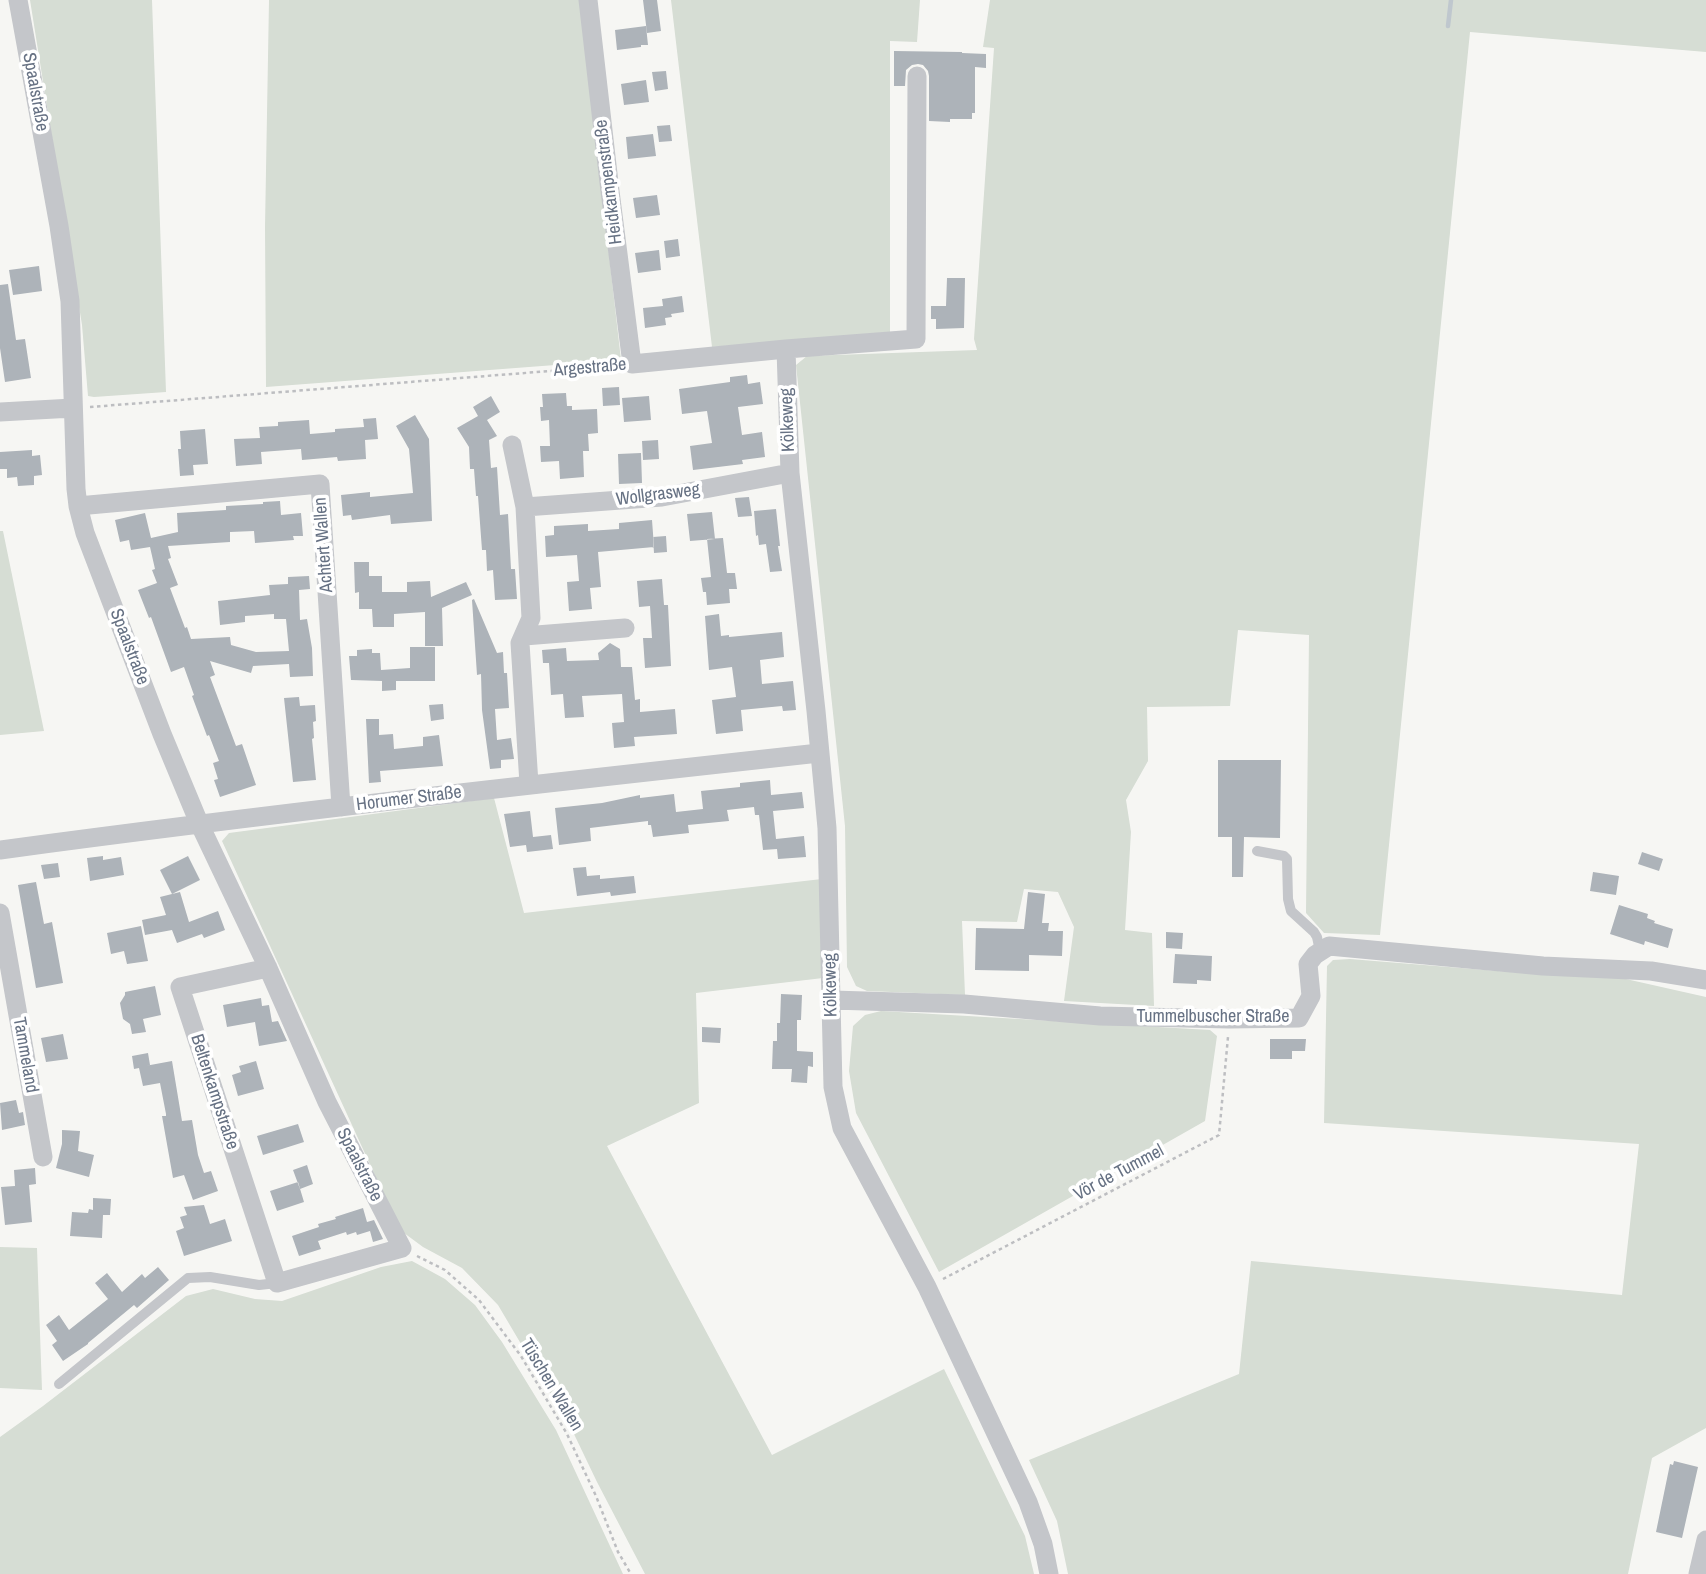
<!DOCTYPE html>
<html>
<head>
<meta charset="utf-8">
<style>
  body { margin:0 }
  canvas { display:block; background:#f6f6f3 }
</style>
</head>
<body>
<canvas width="1706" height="1574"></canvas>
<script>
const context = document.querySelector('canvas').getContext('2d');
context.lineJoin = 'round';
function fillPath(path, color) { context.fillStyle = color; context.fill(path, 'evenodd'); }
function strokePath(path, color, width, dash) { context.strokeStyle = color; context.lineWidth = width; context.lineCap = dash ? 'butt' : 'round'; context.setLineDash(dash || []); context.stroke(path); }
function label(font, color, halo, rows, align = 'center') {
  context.font = font + ' "Archivo Narrow",sans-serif'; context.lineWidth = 7; context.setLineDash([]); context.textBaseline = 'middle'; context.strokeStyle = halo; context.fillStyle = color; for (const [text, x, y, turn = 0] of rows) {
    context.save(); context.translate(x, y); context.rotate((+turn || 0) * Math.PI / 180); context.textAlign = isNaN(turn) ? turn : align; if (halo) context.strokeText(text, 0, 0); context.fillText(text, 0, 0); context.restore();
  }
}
fillPath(new Path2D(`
  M 30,0 L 152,0 L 166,392 L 94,397 L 88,396 L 82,325 Z
  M 269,0 L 580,0 L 621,360 L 266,387 L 265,227 Z
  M 671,0 L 920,0 L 917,42 L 890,41 L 890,332 L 712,347 Z
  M 990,0 L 1706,0 L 1706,52 L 1470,32 L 1380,935 L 1324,933 L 1306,913 L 1309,635 L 1238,630 L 1230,706 L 1147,707 L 1148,761 L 1126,800 L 1131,832 L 1125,930 L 1152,933 L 1154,1006 L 1064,1001 L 1074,927 L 1058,892 L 1024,889 L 1017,922 L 962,921 L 965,995 L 867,991 L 856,986 L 847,967 L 845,826 L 796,365 L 807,356 L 977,350 L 974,339 L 994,48 L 983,47 Z
  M 0,531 L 3,531 L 44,731 L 0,735 Z
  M 494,798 L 524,913 L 822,879 L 823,978 L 696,993 L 699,1103 L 607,1146 L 772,1455 L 944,1369 L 1025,1536 L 1034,1574 L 645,1574 L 597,1482 L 573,1432 L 498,1305 L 462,1268 L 423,1247 L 400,1230 L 222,841 L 229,833 Z
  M 1350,959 L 1510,972 L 1617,977 L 1706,997 L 1706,1428 L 1652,1458 L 1628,1574 L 1068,1574 L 1057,1521 L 1029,1460 L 1239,1374 L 1251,1261 L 1622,1295 L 1639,1144 L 1324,1123 L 1327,966 L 1333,960 Z
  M 881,1011 L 1210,1030 L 1217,1036 L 1205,1121 L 939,1272 L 856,1113 L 849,1071 L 853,1026 L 865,1015 Z
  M 0,1247 L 37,1248 L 42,1390 L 0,1388 Z
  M 412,1261 L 445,1279 L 475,1305 L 502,1342 L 556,1430 L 623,1574 L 0,1574 L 0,1437 L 43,1406 L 186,1296 L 213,1289 L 255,1299 L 282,1301 L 381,1267 Z`), '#d6ddd4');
strokePath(new Path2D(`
  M 1448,26 L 1451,0`), '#bfc7ce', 4.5);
fillPath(new Path2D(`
  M 643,0 L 657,0 L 661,31 L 647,33 Z
  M 646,26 L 648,45 L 641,45 L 641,47 L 617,50 L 615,30 Z
  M 894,51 L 962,52 L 962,53 L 986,54 L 986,68 L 975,67 L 975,113 L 972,113 L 972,119 L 950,119 L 950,122 L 929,121 L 929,76 L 928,71 L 923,65 L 918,64 L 912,65 L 906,70 L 905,86 L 894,86 Z
  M 666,71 L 668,89 L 655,91 L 652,72 Z
  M 646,80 L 649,102 L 624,105 L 621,84 Z
  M 670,125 L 672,141 L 659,142 L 657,126 Z
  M 653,134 L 656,156 L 628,159 L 626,137 Z
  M 657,195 L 660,215 L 636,218 L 633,198 Z
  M 678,239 L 680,256 L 666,258 L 664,241 Z
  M 659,250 L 661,270 L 638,273 L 635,253 Z
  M 39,266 L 42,291 L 13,295 L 9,270 Z
  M 947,278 L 965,278 L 964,328 L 936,329 L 936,319 L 931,319 L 931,306 L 946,306 Z
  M 8,284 L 16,340 L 25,339 L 31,378 L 5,382 L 0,348 L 0,285 Z
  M 682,296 L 684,312 L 671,314 L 672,317 L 665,318 L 666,325 L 645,328 L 643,308 L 663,306 L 662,299 Z
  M 747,375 L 748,384 L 760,382 L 763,404 L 738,407 L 742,435 L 762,432 L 765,457 L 742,460 L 743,464 L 693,470 L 690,446 L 712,443 L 707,411 L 682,414 L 679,389 L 730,382 L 730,377 Z
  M 619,387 L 620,405 L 603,406 L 602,388 Z
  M 566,393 L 567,406 L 572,406 L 572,410 L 597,409 L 598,433 L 588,434 L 589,451 L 583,451 L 584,477 L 560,479 L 559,461 L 541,462 L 540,446 L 550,446 L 549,420 L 541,421 L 540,407 L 543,407 L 542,394 Z
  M 491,396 L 500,412 L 487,420 L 497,436 L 489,440 L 491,468 L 497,467 L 500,515 L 508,514 L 511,569 L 515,569 L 517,599 L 495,600 L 493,570 L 487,571 L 486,550 L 482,550 L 478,496 L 476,496 L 474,469 L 470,469 L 469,447 L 457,428 L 478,416 L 473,407 Z
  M 649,396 L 651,420 L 624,422 L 622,398 Z
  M 415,415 L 429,439 L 432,521 L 391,524 L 390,515 L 352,520 L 351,515 L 343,516 L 341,495 L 370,492 L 370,497 L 413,493 L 409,449 L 396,426 Z
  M 376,418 L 378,439 L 365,440 L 366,459 L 338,461 L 337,457 L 302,460 L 301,449 L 261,452 L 262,464 L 236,466 L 234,439 L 260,438 L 259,427 L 278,426 L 278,422 L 309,420 L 310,434 L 335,432 L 335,429 L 364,427 L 363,419 Z
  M 205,429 L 208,464 L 193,465 L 194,475 L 180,476 L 178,449 L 181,449 L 180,431 Z
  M 658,440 L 659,459 L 643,460 L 642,441 Z
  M 32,450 L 32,456 L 40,455 L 42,475 L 34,476 L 34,485 L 18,486 L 17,477 L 7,478 L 7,469 L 0,469 L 0,452 Z
  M 641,453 L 642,483 L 619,484 L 618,454 Z
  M 749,497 L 752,516 L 738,517 L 735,498 Z
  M 280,501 L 281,515 L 301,513 L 303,536 L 293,536 L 294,540 L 255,543 L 254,531 L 230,532 L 230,542 L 168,546 L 171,558 L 168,559 L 178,585 L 170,588 L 185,628 L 187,627 L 191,639 L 230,637 L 231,645 L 256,652 L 289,651 L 286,619 L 274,619 L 274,614 L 245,616 L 245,622 L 220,625 L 218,601 L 270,595 L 269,585 L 288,584 L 288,577 L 309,576 L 310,589 L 299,590 L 300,620 L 307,619 L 312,648 L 313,676 L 290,677 L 289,664 L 253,666 L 251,673 L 210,661 L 215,675 L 210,677 L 236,746 L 242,744 L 256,785 L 220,797 L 214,780 L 218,779 L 213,763 L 219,761 L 209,735 L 207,736 L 192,696 L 194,695 L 184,667 L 171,672 L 151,617 L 149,618 L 138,590 L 157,583 L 152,570 L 155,569 L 150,547 L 131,550 L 129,540 L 120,542 L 115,520 L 145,513 L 151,538 L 178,532 L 177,513 L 226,510 L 226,506 L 263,504 L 263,502 Z
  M 776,509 L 780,546 L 778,546 L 782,571 L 770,572 L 766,544 L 759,545 L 758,535 L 756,536 L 754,511 Z
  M 712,512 L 715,539 L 690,541 L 687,514 Z
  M 652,520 L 654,547 L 598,552 L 601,587 L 590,588 L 592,609 L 569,611 L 567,582 L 579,581 L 577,555 L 546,557 L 545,536 L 554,535 L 554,526 L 588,524 L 588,531 L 619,529 L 619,523 Z
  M 666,536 L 667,552 L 654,553 L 653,537 Z
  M 723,538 L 727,573 L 735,573 L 737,589 L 729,589 L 730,603 L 707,605 L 706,592 L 703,592 L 701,578 L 711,577 L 707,539 Z
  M 354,562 L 369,562 L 369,576 L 382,576 L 382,592 L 407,592 L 407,582 L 430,581 L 431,597 L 466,582 L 472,595 L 442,608 L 443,646 L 425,646 L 425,612 L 394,614 L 394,627 L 373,627 L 372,609 L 359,609 L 359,592 L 355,593 Z
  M 662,579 L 664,605 L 668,605 L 671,666 L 645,668 L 643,638 L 652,638 L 650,606 L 639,607 L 637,581 Z
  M 474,599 L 497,653 L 503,652 L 504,673 L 507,673 L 509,708 L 495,709 L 497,740 L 511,738 L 514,759 L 501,760 L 501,768 L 490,769 L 482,710 L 481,674 L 477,675 L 472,600 Z
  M 719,614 L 721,636 L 729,635 L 729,637 L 782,632 L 784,657 L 760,660 L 762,684 L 793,681 L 796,710 L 783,711 L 782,706 L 741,710 L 743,731 L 716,734 L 712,700 L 736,697 L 732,667 L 709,670 L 705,616 Z
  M 610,643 L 620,649 L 621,667 L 632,667 L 635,700 L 640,699 L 640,712 L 675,709 L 677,734 L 634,737 L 635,746 L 614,748 L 612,723 L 624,722 L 622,694 L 582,696 L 584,717 L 565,718 L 563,694 L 551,695 L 549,663 L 543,663 L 542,650 L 566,648 L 567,661 L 599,660 L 598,653 Z
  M 410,647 L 435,647 L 435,681 L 396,681 L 396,690 L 382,691 L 382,681 L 351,680 L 349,656 L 357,656 L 357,650 L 372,649 L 372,653 L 380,653 L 381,670 L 410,668 Z
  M 299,697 L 300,706 L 315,705 L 316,721 L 313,722 L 314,738 L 312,739 L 316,780 L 293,782 L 284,698 Z
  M 443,704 L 444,719 L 431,721 L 429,705 Z
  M 366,719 L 379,719 L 379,735 L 393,734 L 394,749 L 423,746 L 423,737 L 439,735 L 443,766 L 380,771 L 381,782 L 369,783 Z
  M 1218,760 L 1281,760 L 1280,838 L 1244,837 L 1243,877 L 1232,877 L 1232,837 L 1218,837 Z
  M 770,780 L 771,795 L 802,792 L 804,808 L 773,811 L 776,839 L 804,836 L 806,857 L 778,859 L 777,849 L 763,850 L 759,815 L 755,815 L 754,807 L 727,810 L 729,821 L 688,825 L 689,833 L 653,837 L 651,825 L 648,825 L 648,821 L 590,828 L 591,841 L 559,845 L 555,808 L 602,803 L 640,795 L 640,798 L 674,794 L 676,812 L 703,809 L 701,791 L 740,787 L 740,783 Z
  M 530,811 L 533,837 L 551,835 L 553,849 L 527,852 L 526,845 L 510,847 L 504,814 Z
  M 1642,852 L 1663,859 L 1659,871 L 1638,864 Z
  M 103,856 L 103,860 L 121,857 L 124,875 L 90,881 L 87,858 Z
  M 188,856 L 200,880 L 172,894 L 160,870 Z
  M 58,863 L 60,877 L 44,879 L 41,865 Z
  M 586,867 L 587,876 L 600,875 L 600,879 L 634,876 L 636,893 L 611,896 L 610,892 L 577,896 L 573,868 Z
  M 1593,872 L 1619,876 L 1616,895 L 1590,891 Z
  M 36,882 L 44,924 L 52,922 L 63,983 L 36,988 L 18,885 Z
  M 180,892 L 189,922 L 218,911 L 225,930 L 204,938 L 202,934 L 177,943 L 172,930 L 145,935 L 142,920 L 166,915 L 160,897 Z
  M 1028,892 L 1045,894 L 1042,923 L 1049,923 L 1048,931 L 1063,931 L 1062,956 L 1029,955 L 1029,971 L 975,970 L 976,928 L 1024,929 Z
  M 1619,905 L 1648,914 L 1647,918 L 1655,921 L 1654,923 L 1673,929 L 1668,948 L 1645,941 L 1644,945 L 1610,934 Z
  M 141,926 L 148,961 L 127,964 L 124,951 L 111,954 L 107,933 Z
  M 1166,932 L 1183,933 L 1182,949 L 1166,948 Z
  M 1175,954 L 1212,956 L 1211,981 L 1197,980 L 1197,984 L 1173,983 Z
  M 155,986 L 161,1015 L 143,1019 L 146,1032 L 132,1034 L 130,1024 L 123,1019 L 120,1003 L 125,995 L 125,992 Z
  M 781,994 L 802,995 L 801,1020 L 797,1020 L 797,1051 L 813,1052 L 813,1067 L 808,1066 L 807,1083 L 791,1082 L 792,1069 L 772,1069 L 773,1041 L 777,1041 L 777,1023 L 780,1023 Z
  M 261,998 L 262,1006 L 269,1005 L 272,1022 L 278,1021 L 287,1041 L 259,1046 L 255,1022 L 227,1027 L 223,1005 Z
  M 702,1027 L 721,1028 L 720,1043 L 702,1042 Z
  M 63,1034 L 68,1059 L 46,1062 L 41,1038 Z
  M 1270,1039 L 1306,1039 L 1305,1051 L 1292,1051 L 1292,1059 L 1270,1059 Z
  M 148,1053 L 150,1065 L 145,1066 L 172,1061 L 182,1121 L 192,1120 L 198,1155 L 204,1173 L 211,1171 L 218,1191 L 193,1200 L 184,1175 L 173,1178 L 162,1116 L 166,1116 L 166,1114 L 160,1083 L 143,1086 L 139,1068 L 134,1069 L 132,1056 Z
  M 256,1061 L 264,1089 L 238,1096 L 232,1075 L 241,1072 L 239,1066 Z
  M 16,1100 L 19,1113 L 23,1112 L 25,1125 L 2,1130 L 0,1103 Z
  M 298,1124 L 304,1142 L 263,1155 L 257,1136 Z
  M 62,1130 L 80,1131 L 78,1151 L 94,1155 L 89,1177 L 56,1168 L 62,1144 Z
  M 307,1165 L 313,1184 L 300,1189 L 293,1170 Z
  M 35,1168 L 36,1184 L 29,1185 L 32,1222 L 5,1225 L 1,1187 L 15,1186 L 14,1170 Z
  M 298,1182 L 304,1202 L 277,1211 L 270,1191 Z
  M 93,1198 L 111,1199 L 110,1215 L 103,1215 L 102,1238 L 70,1236 L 72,1212 L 88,1213 L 89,1209 L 93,1210 Z
  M 204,1205 L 210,1224 L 225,1219 L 232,1241 L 184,1256 L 176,1231 L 184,1228 L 180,1217 L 187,1215 L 184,1207 Z
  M 363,1208 L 367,1222 L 374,1220 L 383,1239 L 373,1242 L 370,1231 L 357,1235 L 356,1232 L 347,1235 L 346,1232 L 318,1241 L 321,1249 L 299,1256 L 292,1236 L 319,1227 L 318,1224 L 336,1219 L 335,1217 Z
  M 158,1267 L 169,1280 L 137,1308 L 134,1305 L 88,1343 L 88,1344 L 63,1361 L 52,1345 L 57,1341 L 46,1325 L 59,1315 L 69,1330 L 108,1299 L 95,1283 L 107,1273 L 122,1292 L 142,1274 L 145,1278 Z
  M 1674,1461 L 1698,1467 L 1682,1538 L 1656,1532 L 1670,1464 L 1673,1465 Z`), '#adb3b9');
strokePath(new Path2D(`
  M 90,407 L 614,366
  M 417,1256 L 445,1270 L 479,1300 L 521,1356 L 567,1434 L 596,1496 L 618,1552 L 631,1574
  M 943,1279 L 1219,1135 L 1228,1037`), '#bdbec1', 2.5, [3.5, 3.5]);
strokePath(new Path2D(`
  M 1257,851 L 1284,856 L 1287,859 L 1288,899 L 1291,911 L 1314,932 L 1317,937 L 1320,951
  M 59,1384 L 188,1278 L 210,1277 L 259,1285 L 277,1283`), '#c4c6ca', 10);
strokePath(new Path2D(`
  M 18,0 L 59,226 L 70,301 L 76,489 L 78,506 L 85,533 L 162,734 L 199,823 L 268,968 L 327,1102 L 402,1248 L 277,1283 L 180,987 L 268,968
  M 588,0 L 610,191 L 632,364 L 786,349 L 916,339 L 917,76
  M 786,349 L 790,473 L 816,711 L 827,828 L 833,1087 L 842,1128 L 927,1287 L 1028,1502 L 1043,1544 L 1049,1574
  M 0,412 L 73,408
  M 512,445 L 525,507
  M 78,506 L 320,484 L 341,807
  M 524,636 L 625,628
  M 529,784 L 520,643 L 531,618 L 525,507 L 662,497 L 790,473
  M 0,850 C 273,813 546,783 819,753
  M 0,913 L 43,1157
  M 832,1000 L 964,1004 L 1100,1016 L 1229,1019 L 1299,1018 L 1311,996 L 1308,964 L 1315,955 L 1329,946 L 1543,966 L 1651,971 L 1706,980
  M 1698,1574 L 1706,1540`), '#c4c6ca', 19);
label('18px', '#667183', '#fff', [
  ["Spaalstraße",35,92,80],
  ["Heidkampenstraße",609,182,-97],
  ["Argestraße",590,368,-5],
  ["Kölkeweg",788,420,-92],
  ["Wollgrasweg",658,495,-7],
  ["Achtert Wallen",324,545,-94],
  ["Spaalstraße",129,647,69],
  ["Horumer Straße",409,799,-7],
  ["Kölkeweg",831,985,-91],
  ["Tummelbuscher Straße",1213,1017],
  ["Tammeland",25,1055,80],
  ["Beltenkampstraße",214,1092,72],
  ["Spaalstraße",359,1165,63],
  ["Vör de Tummel",1119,1173,-28],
  ["Tüschen Wallen",551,1385,59]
]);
</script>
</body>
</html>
